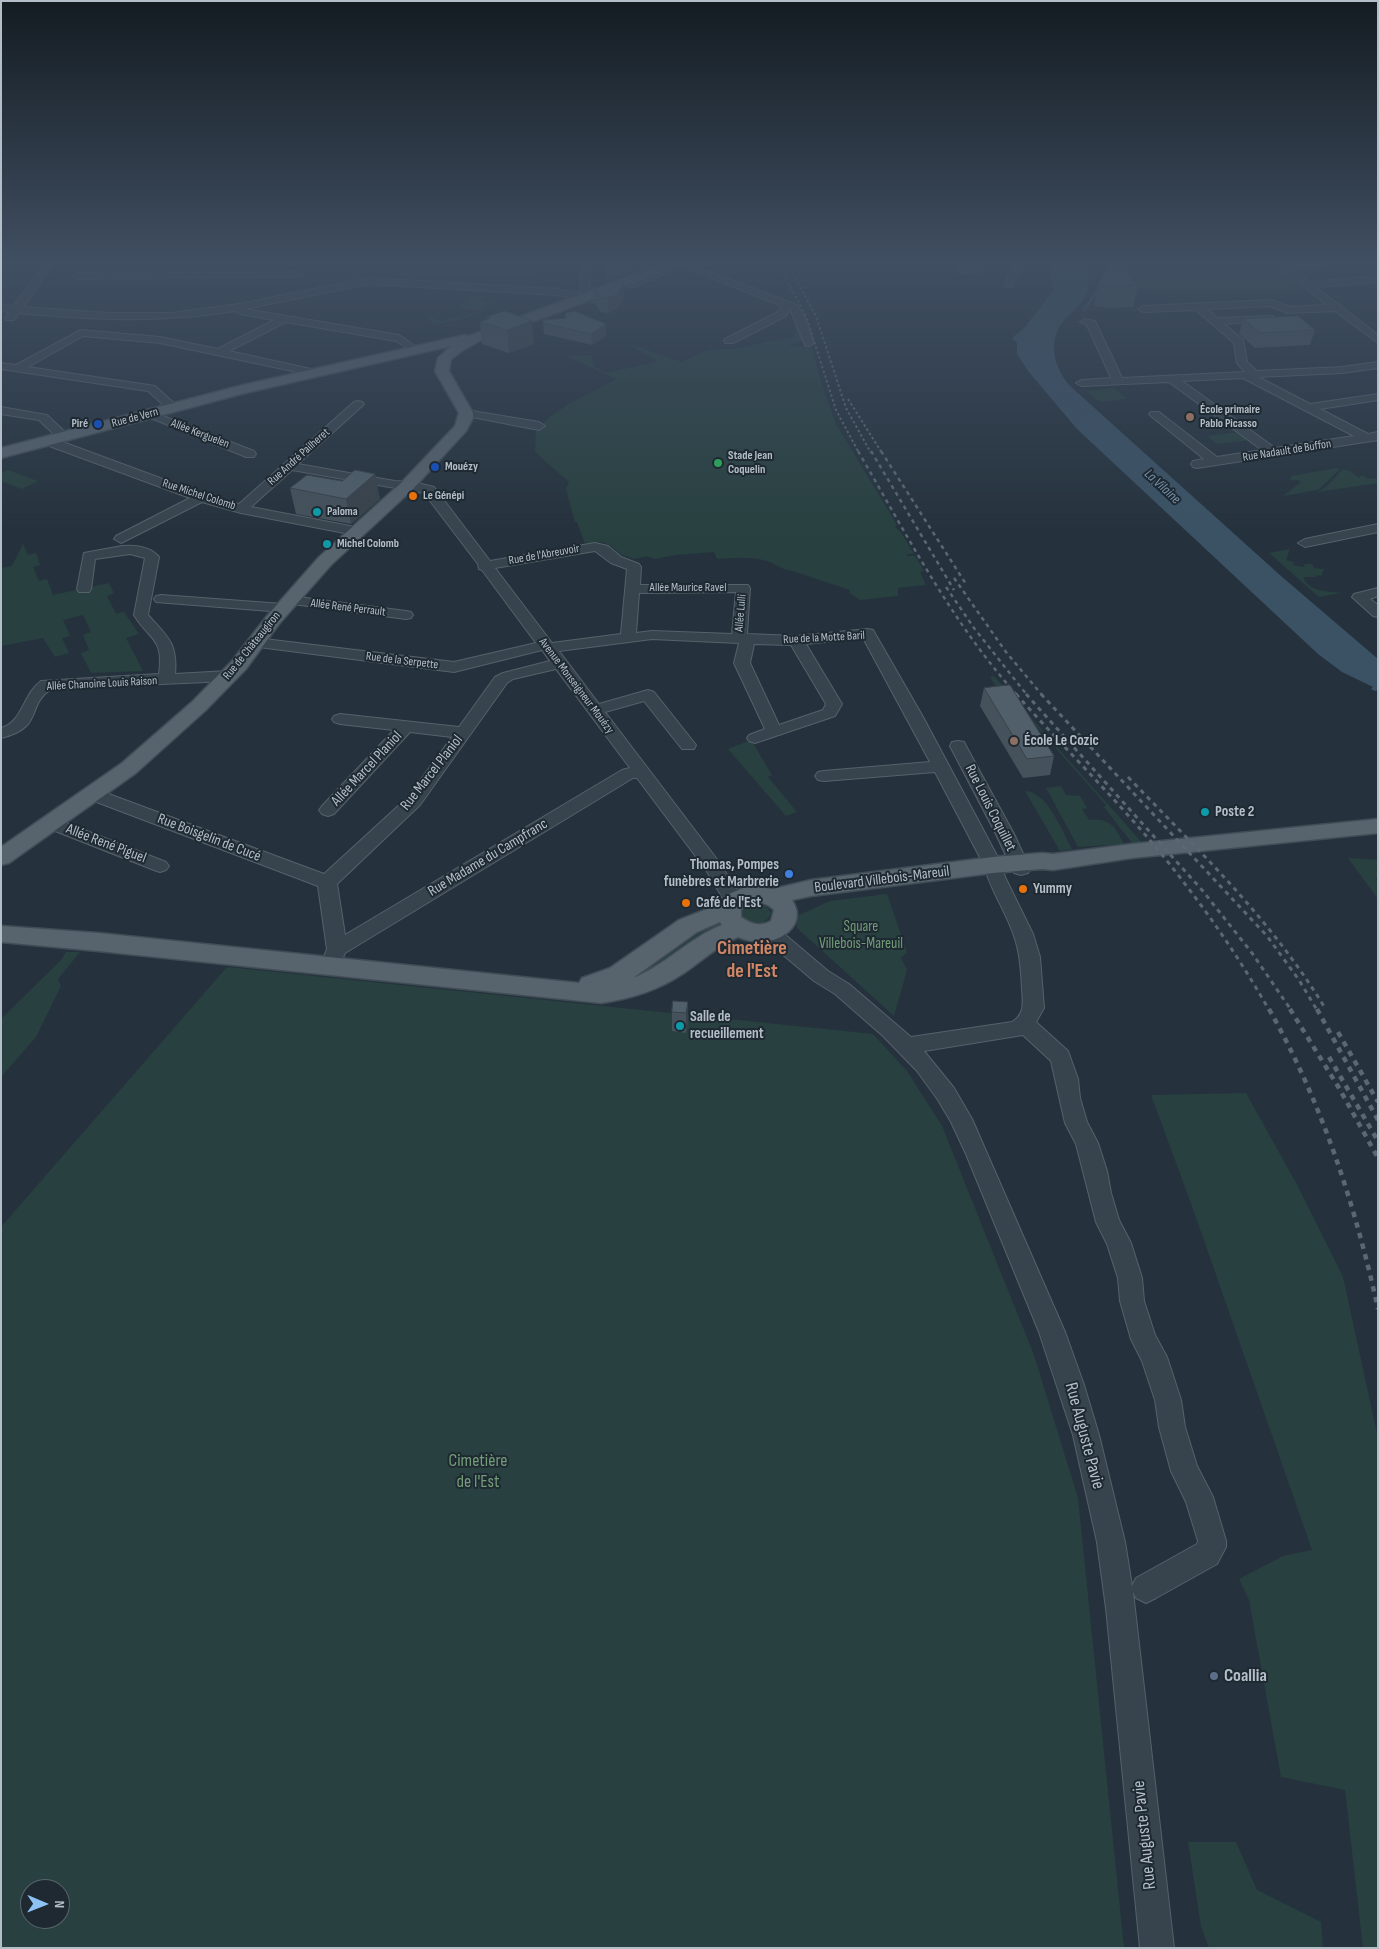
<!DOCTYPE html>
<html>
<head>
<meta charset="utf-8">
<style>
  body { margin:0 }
  #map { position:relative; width:1379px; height:1949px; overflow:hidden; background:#25323d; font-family:"Sofia Sans Condensed",sans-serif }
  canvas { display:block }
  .frame { position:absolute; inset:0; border:2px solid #b4bec8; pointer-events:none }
  .north { position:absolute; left:20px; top:1879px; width:50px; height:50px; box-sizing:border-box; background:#1e2932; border:1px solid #5a656e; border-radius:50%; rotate:91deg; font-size:14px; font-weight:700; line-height:20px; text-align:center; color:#b4bec8 }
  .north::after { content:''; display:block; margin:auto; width:18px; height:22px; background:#8dc2f4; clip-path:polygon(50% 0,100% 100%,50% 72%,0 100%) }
</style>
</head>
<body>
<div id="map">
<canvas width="1379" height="1949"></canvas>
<div class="frame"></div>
<div class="north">N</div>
</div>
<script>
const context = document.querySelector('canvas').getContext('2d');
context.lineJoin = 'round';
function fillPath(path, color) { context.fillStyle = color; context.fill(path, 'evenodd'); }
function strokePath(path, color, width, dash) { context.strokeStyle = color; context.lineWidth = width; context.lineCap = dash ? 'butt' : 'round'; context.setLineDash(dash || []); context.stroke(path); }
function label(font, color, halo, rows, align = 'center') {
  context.font = font + ' "Sofia Sans Condensed",sans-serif'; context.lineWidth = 4; context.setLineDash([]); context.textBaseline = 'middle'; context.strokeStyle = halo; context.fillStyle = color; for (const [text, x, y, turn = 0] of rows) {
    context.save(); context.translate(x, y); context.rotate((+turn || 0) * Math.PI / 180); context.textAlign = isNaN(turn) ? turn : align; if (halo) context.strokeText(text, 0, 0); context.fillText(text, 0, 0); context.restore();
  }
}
fillPath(new Path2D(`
  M 402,265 L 537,265 L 537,289 L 520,288 L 520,286 L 513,288 L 397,281 Z`), '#30303e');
fillPath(new Path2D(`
  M 1107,265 L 1279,265 L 1305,290 L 1178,293 L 1145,289 L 1105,275 Z
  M 472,296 L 485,297 L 481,301 L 492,302 L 484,308 L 487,309 C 470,319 453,320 434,325 L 427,317 L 443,321 L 452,317 L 463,318 L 467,314 L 476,314 L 480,310 L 458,308 Z
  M 793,315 L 804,341 L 790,345 L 790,347 L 812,345 L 820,379 L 836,424 L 897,525 L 895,526 L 898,530 L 900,531 L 914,554 L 907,554 L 907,556 L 915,556 L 924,571 L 920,572 L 926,585 L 898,588 L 898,596 L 860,600 L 849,593 L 850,590 L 793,571 C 782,570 776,564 767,561 C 751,556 733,558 717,559 L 714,552 L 675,555 L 655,559 L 647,556 L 634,559 L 620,554 L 610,545 L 601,542 L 585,544 L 577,522 L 575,522 L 566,489 L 569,482 L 535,452 L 536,431 L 548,418 L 570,403 L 616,379 L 566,356 L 592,355 L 594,366 L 605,373 L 655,362 L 656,360 L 630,345 L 633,345 L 681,362 L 707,350 L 733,349 L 794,337 L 796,328 Z
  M 1114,388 L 1127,399 L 1100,402 L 1086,391 Z
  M 1241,432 L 1252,440 L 1217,444 L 1207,436 Z
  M 1337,468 L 1340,469 L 1318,490 L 1283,496 L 1301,482 L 1298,480 L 1290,480 L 1291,476 Z
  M 1343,469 L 1350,471 L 1359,478 L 1362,475 L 1369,479 L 1378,478 L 1378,483 L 1317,492 L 1326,487 Z
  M 8,470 L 38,481 L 22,489 L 1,481 L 1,473 Z
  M 23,544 L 28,555 L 36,553 L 40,565 L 33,567 L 39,581 L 47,579 L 53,595 L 109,583 L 114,593 L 107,596 L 116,614 L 124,612 L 139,634 L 126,638 L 143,671 L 91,673 L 81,653 L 89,650 L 83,635 L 91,632 L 83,615 L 63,620 L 70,636 L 62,638 L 69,653 L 55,657 L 43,638 L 1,646 L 1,568 L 12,566 Z
  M 1290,549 L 1286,560 L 1294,562 L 1293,565 L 1304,567 L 1305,564 L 1312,564 L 1314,568 L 1332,570 L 1324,569 L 1321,576 L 1317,575 L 1316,577 L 1303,577 C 1309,592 1326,591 1341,593 L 1319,597 L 1269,553 Z
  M 994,676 L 1144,845 L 1132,843 L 1104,807 L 1106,805 L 1015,702 L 1006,703 L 990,677 Z
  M 751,740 L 772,775 L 768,777 L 797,812 L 786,816 L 728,749 Z
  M 1061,786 L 1066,795 L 1080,796 L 1087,808 L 1082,809 L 1089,820 C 1110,818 1114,825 1124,844 L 1078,847 L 1046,788 Z
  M 1025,791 C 1048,792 1062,831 1072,849 L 1060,851 Z
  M 1348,858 L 1378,860 L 1378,878 L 1375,878 L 1378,882 L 1378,899 Z
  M 887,894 L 907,952 L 901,958 L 907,970 L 894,1016 L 797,928 L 797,916 L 830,901 Z
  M 751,903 C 760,902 768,905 771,913 C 766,927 752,925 742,918 L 741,910 Z
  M 713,919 L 719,928 L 652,974 L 601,987 Z
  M 66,952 L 80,952 L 58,979 L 61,986 L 36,1037 L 1,1077 L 1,1019 L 61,960 Z
  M 227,967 L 873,1034 L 907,1071 L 942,1126 L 1034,1355 L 1078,1498 L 1124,1948 L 1,1948 L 1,1227 ZM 30,1889 L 60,1889 L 60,1919 L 30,1919 Z
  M 1246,1093 L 1295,1181 L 1343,1277 L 1378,1438 L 1378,1948 L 1363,1948 L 1345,1790 L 1281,1777 L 1249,1600 L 1239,1579 L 1283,1556 L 1312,1550 L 1192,1206 L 1151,1095 Z
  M 1188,1842 L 1236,1842 L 1257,1890 L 1321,1922 L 1323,1948 L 1209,1948 L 1201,1926 Z`), '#28403f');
fillPath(new Path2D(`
  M 1049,265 L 1090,265 C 1088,274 1090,283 1087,292 C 1083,304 1073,310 1065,319 C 1047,340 1053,365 1069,385 L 1281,576 L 1378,659 L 1378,690 L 1375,691 L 1371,689 L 1373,687 L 1342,672 L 1318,654 L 1077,429 L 1028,371 L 1017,354 L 1017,343 L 1012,338 L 1025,327 L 1053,291 Z`), '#3b5265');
strokePath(new Path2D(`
  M 1084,310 L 1097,291`), '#3b5265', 2.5);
const minor = new Path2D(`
  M 43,265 L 53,265 L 23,307 L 108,313 L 172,313 L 239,304 L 368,278 L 557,289 L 580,293 L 581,265 L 591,265 L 589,291 L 591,295 L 599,299 L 594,302 L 557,295 L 368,284 L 245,309 L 399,335 L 419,349 L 414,352 L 396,341 L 286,322 L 229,351 L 320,371 L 322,373 L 320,375 L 316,376 L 160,343 L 83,336 L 28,367 L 155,386 L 179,408 L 173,411 L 169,410 L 148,391 L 1,369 L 1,363 L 16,365 L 81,330 L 160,337 L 218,349 L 274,320 L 240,314 L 235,311 C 163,323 91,320 19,313 L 14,320 L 6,320 L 5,318 L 9,312 L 1,311 L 1,305 L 13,306 Z
  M 678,265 L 692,265 L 797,305 L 805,318 L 814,343 L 809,346 L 805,345 L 790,309 L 786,316 L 733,343 L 725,343 L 724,341 L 725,339 L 778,312 L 782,306 Z
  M 1013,265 L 1023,265 L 1012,287 L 1006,287 L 1004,285 Z
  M 1280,265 L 1327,265 L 1322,268 L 1295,269 L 1309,282 L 1378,276 L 1378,282 L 1316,287 L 1378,335 L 1378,343 L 1335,311 L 1287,313 L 1270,306 L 1207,309 L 1218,318 L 1273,316 L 1274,318 L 1269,321 L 1224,324 L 1243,340 L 1247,362 L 1257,371 L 1342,367 L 1378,362 L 1378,368 L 1342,373 L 1258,377 L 1310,404 L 1378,394 L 1378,400 L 1320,409 L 1368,434 L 1378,432 L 1378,440 L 1197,468 L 1193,467 L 1191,464 L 1193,461 L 1204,459 L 1151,416 L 1149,414 L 1151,412 L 1159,412 L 1217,457 L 1262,450 L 1169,382 L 1082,386 L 1076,383 L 1082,380 L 1111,378 L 1087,325 L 1080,322 L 1085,319 L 1095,321 L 1096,323 L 1122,378 L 1245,372 L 1237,363 L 1234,343 L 1196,310 L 1143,312 L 1138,309 L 1143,306 L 1272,300 L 1289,307 L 1327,305 L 1298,282 ZM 1243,378 L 1354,436 L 1275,448 L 1182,381 Z
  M 661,269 L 666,272 L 664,274 L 634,287 L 631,288 L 626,285 Z
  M 298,272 L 303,275 L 301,277 L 77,279 L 72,276 L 77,273 Z
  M 358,401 L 362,402 L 364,404 L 362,406 L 298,464 L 395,481 L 414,482 L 434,487 L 490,561 L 595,543 L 608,546 L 621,557 L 639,564 L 641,567 L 640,585 L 748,585 L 750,588 L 747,634 L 796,636 L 868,629 L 873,630 L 923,717 L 1002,865 L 1005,877 L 1033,934 L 1040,957 L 1044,1008 L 1036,1022 L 1068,1051 L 1078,1079 L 1080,1098 L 1087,1122 L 1098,1143 L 1107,1171 L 1111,1193 L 1119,1220 L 1131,1243 L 1142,1278 L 1144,1301 L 1155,1335 L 1167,1357 L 1181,1400 L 1185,1427 L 1197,1466 L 1213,1497 L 1226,1541 L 1226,1547 L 1217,1564 L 1156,1598 L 1146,1603 L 1136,1598 L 1133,1592 L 1174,1948 L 1140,1948 L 1106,1608 L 1097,1542 L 1073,1435 L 1039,1332 L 966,1154 L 951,1122 L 938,1100 L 917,1071 L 883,1036 L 835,994 L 814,981 L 762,937 L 759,932 L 762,927 L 769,925 L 776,927 L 828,971 L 849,984 L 911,1037 L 1012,1022 C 1025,1014 1023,1003 1022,989 C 1021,970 1020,953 1014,936 C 1006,911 990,890 984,865 L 935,772 L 824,781 L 818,780 L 815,776 L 818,772 L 824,771 L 930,762 L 863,638 L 806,644 L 842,704 L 835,716 L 755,743 L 749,741 L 747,738 L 749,735 L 765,729 L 734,663 L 739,643 L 652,639 L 559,651 L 599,704 L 648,690 L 654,692 L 696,745 L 694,749 L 682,749 L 644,701 L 605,712 L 719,862 L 743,900 L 741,905 L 734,906 L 727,905 L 706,870 L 637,778 L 633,778 L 345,953 L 340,964 L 333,966 L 326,964 L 323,959 L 327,949 L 318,886 L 86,798 L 83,794 L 86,790 L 92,789 L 98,790 L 324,874 L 408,797 L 452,737 L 410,732 L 334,814 L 328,816 L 322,814 L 319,810 L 322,806 L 394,730 L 340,724 L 334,722 L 332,719 L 334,716 L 340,714 L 459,727 L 495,677 L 503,673 L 550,661 L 542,650 L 454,672 L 251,646 L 248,643 L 251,640 L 256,638 L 454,662 L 536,643 L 482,570 L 479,569 L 478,564 L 424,493 L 292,470 L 251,507 L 355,527 L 360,528 L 362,531 L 360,534 L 355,535 L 241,513 L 202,502 L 121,543 L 114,539 L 116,536 L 190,498 L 44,444 L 42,441 L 48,437 L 52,438 L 206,495 L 239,504 L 354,402 ZM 595,551 L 611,563 L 627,569 L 621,634 L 552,643 L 495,568 ZM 736,592 L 732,634 L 652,631 L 636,633 L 639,593 ZM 754,644 L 791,645 L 826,704 L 823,710 L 779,725 L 750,663 ZM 556,669 L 630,768 L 622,770 L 345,935 L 337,884 L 420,805 L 507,683 L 513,679 ZM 1023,1035 L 1051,1061 L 1065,1123 L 1076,1144 L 1096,1222 L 1107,1244 L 1118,1278 L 1120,1301 L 1131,1339 L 1142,1361 L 1155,1400 L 1159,1427 L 1171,1471 L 1186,1502 L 1198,1541 L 1197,1544 L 1136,1578 L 1132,1586 L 1125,1542 L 1099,1435 L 1084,1385 L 1065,1332 L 972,1119 L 954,1088 L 924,1051 Z
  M 1,407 L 47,415 L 70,437 L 68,440 L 60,440 L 39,420 L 1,414 Z
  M 466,410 L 539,422 L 545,426 L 539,430 L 462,415 L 460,413 Z
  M 150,411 L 254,451 L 256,454 L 254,457 L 246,457 L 146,416 L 144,414 L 146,412 Z
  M 1378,524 L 1378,532 L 1305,547 L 1298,543 L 1305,539 Z
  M 122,546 C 135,545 150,546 159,557 L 148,615 C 167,636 178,643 175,674 L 228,671 L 233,673 L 236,676 L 233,679 L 228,681 L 51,689 C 25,707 45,727 1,738 L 1,728 C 22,723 23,694 41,681 L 159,674 C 164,637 150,641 134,615 L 145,558 L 130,554 L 95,559 L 91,589 L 89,592 L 79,592 L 77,589 L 84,553 Z
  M 1378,588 L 1378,596 L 1370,599 L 1378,605 L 1378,617 L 1373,616 L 1352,597 L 1354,594 Z
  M 161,595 L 283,604 L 288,605 L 290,608 L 288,611 L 283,612 L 156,602 L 154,599 L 156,596 Z
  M 290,596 L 406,611 L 411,612 L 413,615 L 411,618 L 406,619 L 285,603 L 283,600 L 285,597 Z
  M 958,741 L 964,742 L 966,746 L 1014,834 L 1030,869 L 1028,873 L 1021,875 L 1014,873 L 1012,869 L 996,834 L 950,746 L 952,742 Z
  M 51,817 L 166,862 L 169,866 L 166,870 L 160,872 L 154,870 L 45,827 L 42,823 L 45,819 Z`);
const major = new Path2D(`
  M 659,265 L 676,265 L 674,267 L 559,312 L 485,338 L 463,350 L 451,359 L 449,371 L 473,413 L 473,418 L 466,431 L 413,489 L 331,565 L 279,624 L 246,669 L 206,710 L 136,773 L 9,863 L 1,865 L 1,847 L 122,763 L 192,702 L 232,661 L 267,616 L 319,557 L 401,483 L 455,426 L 459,413 L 435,371 L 438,358 L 451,346 L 245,393 L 1,458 L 1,448 L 243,385 L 465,335 L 469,336 Z
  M 1378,819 L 1378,833 L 1132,858 L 1053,870 L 1042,869 L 993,873 L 811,896 L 792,900 C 807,923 784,941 762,942 C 753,942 745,940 738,937 C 717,946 702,961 684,973 C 659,990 630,999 601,1003 L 98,951 L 1,942 L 1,926 L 98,933 L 579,983 L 582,978 L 610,968 L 679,920 L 720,904 L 729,894 L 748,886 L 773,889 L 811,880 L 993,857 L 1042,853 L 1053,854 L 1132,844 ZM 751,902 C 761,902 767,903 774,910 L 771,921 C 760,927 751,924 741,917 L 741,909 ZM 720,922 L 722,925 C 689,938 666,965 633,978 L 697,932 Z`);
strokePath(minor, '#56616b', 2);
strokePath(major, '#414d56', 3);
fillPath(minor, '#38444d');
fillPath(major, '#57636d');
strokePath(new Path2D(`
  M 779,265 L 806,316 L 836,410 L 859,453
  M 788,265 L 816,316 L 846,408 L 871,453
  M 848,399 L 882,453`), '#5b6874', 2, [2.5, 2.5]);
strokePath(new Path2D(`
  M 858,451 C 907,535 952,623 1017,695
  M 871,451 L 954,590
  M 881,451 L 966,584
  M 954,578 L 1006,652 L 1042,695
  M 946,587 L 974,628 L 1027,695`), '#5b6874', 2.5, [4, 4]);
strokePath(new Path2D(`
  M 1016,694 C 1072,757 1134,816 1185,884 C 1216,924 1244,966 1269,1010
  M 1026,694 L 1202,890 L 1252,953 L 1291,1010
  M 1041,694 L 1267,936 L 1299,980 L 1317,1010
  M 1128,777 C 1200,852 1270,918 1325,1008`), '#5b6874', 3, [4.5, 4.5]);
strokePath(new Path2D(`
  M 1269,1009 C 1322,1103 1355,1204 1378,1309
  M 1290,1009 L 1339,1088 L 1378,1158
  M 1317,1009 L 1378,1120
  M 1338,1032 L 1378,1102
  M 1329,1057 L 1378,1141`), '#5b6874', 4.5, [5.5, 5.5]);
fillPath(new Path2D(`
  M 952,265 L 984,265 L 983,273 L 960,274 Z
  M 1108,265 L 1127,265 L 1128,276 L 1138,285 L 1133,307 L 1111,308 L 1094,306 L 1098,284 L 1107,269 Z
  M 624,282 L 624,297 L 617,309 L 608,313 L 601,312 L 595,304 L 594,289 Z
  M 565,314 L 606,336 L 592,345 L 544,334 L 543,323 L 565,318 Z
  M 487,317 L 534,344 L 509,353 L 482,344 L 480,322 L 488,318 Z
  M 1243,319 L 1315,330 L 1310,345 L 1255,348 L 1239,334 Z
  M 342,481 L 380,499 L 351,524 L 296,514 L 290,488 Z
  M 984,688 L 1054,756 L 1050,775 L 1023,778 L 980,706 Z
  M 688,1002 L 688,1021 L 686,1033 L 672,1031 L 672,1012 Z`), '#45525b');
fillPath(new Path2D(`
  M 619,265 L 650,265 L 606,281 L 606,270 Z
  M 624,282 L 624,297 L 617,309 L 608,313 L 607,298 Z
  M 532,321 L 534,344 L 509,353 L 507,330 Z
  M 606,324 L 606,336 L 592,345 L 591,334 Z
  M 375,474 L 380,499 L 351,524 L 346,499 Z
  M 688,1002 L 688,1021 L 686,1033 L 686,1013 Z`), '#38424a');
const building = new Path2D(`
  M 606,265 L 619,265 L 606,270 Z
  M 1108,265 L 1127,265 L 1128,276 L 1138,285 L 1116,286 L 1098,284 L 1108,267 Z
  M 624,282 L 617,295 L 607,298 L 600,297 L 594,289 L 609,283 Z
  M 505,311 L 532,321 L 507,330 L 480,322 L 490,318 L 487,317 Z
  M 574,311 L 606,324 L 591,334 L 543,323 L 543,320 L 566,318 L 565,314 Z
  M 1298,316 L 1315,330 L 1260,333 L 1243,319 Z
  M 355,470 L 375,474 L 346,499 L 290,488 L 307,475 L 342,481 Z
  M 1010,685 L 1054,756 L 1027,759 L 984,688 Z
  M 673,1001 L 688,1002 L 686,1013 L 672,1012 Z`);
fillPath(building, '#505f6a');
strokePath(building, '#38424a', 1);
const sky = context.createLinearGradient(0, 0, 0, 538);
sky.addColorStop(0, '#141c22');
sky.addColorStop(0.49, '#404f62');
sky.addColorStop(1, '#404f6200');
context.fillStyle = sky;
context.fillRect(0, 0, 1379, 538);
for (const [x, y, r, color] of [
  [1190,417,5,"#8d6e63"],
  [98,424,5,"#1a4fb4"],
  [718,463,5,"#2e9e5b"],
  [435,467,5,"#1a4fb4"],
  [413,496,5,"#e8710a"],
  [317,512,5,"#0f9aa8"],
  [327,544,5,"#0f9aa8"],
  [1014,741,5,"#8d6e63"],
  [1205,812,5,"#0f9aa8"],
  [789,874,5,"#3f7fe0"],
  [1023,889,5,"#e8710a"],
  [686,903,5,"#e8710a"],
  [680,1026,5,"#0f9aa8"],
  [1214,1676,5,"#5c6f8a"]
]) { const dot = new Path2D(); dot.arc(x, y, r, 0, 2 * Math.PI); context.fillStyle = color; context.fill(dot); strokePath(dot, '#1e2932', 2); }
label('bold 12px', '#b4bec8', '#1e2932', [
  ["École primaire",1200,410],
  ["Pablo Picasso",1200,424],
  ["Piré",88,424,"right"],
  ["Stade Jean",728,456],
  ["Coquelin",728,470],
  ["Mouézy",445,467],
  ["Le Génépi",423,496],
  ["Paloma",327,512],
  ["Michel Colomb",337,544]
], 'left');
label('12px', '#b4bec8', '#1e2932', [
  ["Rue de Vern",135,418,-15],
  ["Allée Kerguelen",200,434,21],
  ["Rue Nadault de Buffon",1287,451,-9],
  ["Rue André Pailheret",299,457,-42],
  ["Rue Michel Colomb",199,495,18],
  ["Rue de l'Abreuvoir",544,555,-10],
  ["Allée Maurice Ravel",688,588],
  ["Allée René Perrault",348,608,7],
  ["Allée Lulli",741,613,-85],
  ["Rue de la Motte Baril",824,638,-3],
  ["Rue de Châteaugiron",252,646,-51],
  ["Rue de la Serpette",402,661,7],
  ["Allée Chanoine Louis Raison",102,684,-3],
  ["Avenue Monseigneur Mouézy",576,686,53]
]);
label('italic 14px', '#7693aa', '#1e2932', [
  ["La Vilaine",1162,487,43]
]);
label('bold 15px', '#b4bec8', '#1e2932', [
  ["École Le Cozic",1024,741],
  ["Poste 2",1215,812],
  ["Thomas, Pompes",779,865,"right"],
  ["funèbres et Marbrerie",779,882,"right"],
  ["Yummy",1033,889],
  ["Café de l'Est",696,903],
  ["Salle de",690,1017],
  ["recueillement",690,1034]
], 'left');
label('15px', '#b4bec8', '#1e2932', [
  ["Allée Marcel Planiol",367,769,-47],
  ["Rue Marcel Planiol",432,773,-52],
  ["Rue Louis Coquillet",990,808,63],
  ["Rue Boisgelin de Cucé",209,838,21],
  ["Allée René Piguel",106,844,21],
  ["Rue Madame du Campfranc",488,858,-31],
  ["Boulevard Villebois-Mareuil",882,880,-7]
]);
label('15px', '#739d78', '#1e2932', [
  ["Square",861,927],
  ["Villebois-Mareuil",861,944]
]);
label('18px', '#b4bec8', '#1e2932', [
  ["Rue Auguste Pavie",1084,1436,75],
  ["Rue Auguste Pavie",1145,1835,-96]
]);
label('18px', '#739d78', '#1e2932', [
  ["Cimetière",478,1461],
  ["de l'Est",478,1482]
]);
label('bold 18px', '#b4bec8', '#1e2932', [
  ["Coallia",1224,1676]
], 'left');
label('bold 20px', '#d18766', '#1e2932', [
  ["Cimetière",752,949],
  ["de l'Est",752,972]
]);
</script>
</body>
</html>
